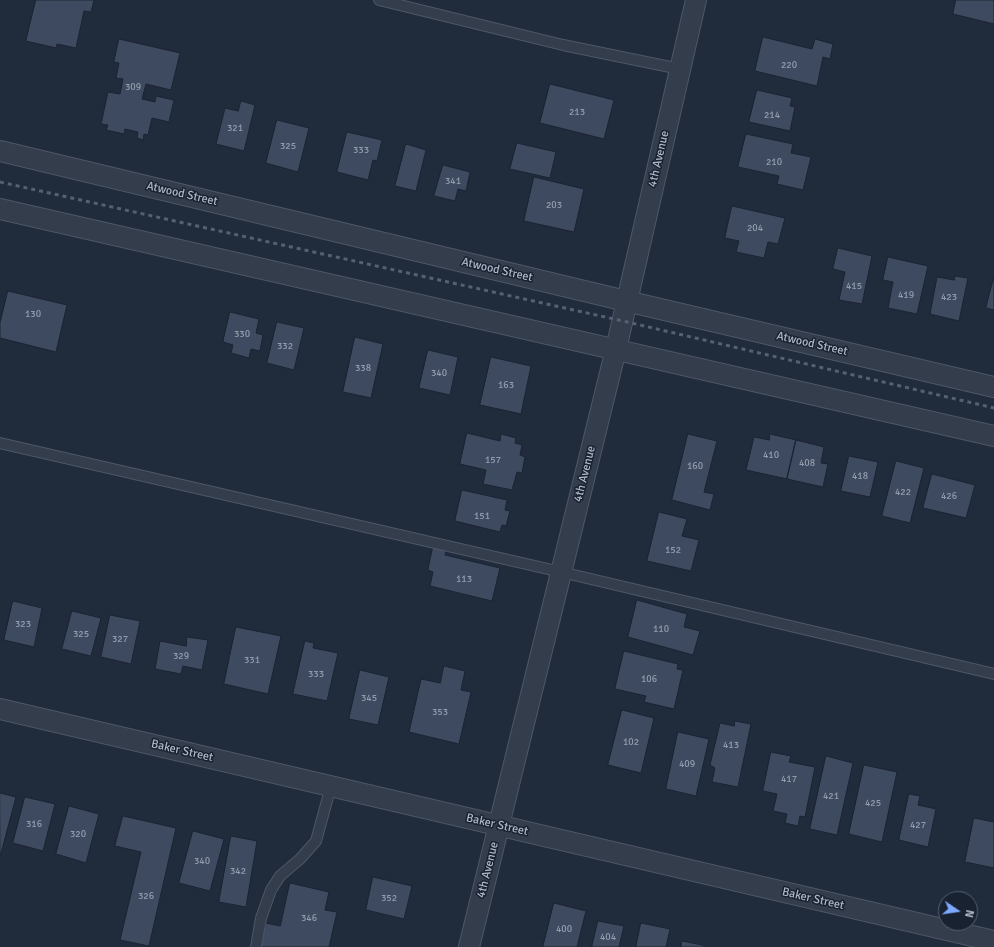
<!DOCTYPE html>
<html>
<head>
<meta charset="utf-8">
<style>
  body { margin:0 }
  #map { position:relative; width:994px; height:947px; overflow:hidden; background:#202b3c; font-family:Signika,sans-serif }
  canvas { display:block }
  .north { position:absolute; left:938px; top:891px; width:40px; height:40px; box-sizing:border-box; background:#192231; border:1px solid #555e6d; border-radius:50%; rotate:103deg; font-size:11px; font-weight:700; line-height:16px; text-align:center; color:#afb7c8 }
  .north::after { content:''; display:block; margin:auto; width:14px; height:18px; background:#7da9ff; clip-path:polygon(50% 0,100% 100%,50% 72%,0 100%) }
</style>
</head>
<body>
<div id="map">
<canvas width="994" height="947"></canvas>
<div class="north">N</div>
</div>
<script>
const context = document.querySelector('canvas').getContext('2d');
context.lineJoin = 'round';
function fillPath(path, color) { context.fillStyle = color; context.fill(path, 'evenodd'); }
function strokePath(path, color, width, dash) { context.strokeStyle = color; context.lineWidth = width; context.lineCap = dash ? 'butt' : 'round'; context.setLineDash(dash || []); context.stroke(path); }
function label(font, color, halo, rows, align = 'center') {
  context.font = font + ' Signika,sans-serif'; context.lineWidth = 3; context.setLineDash([]); context.textBaseline = 'middle'; context.strokeStyle = halo; context.fillStyle = color; for (const [text, x, y, turn = 0] of rows) {
    context.save(); context.translate(x, y); context.rotate((+turn || 0) * Math.PI / 180); context.textAlign = isNaN(turn) ? turn : align; if (halo) context.strokeText(text, 0, 0); context.fillText(text, 0, 0); context.restore();
  }
}
const building = new Path2D(`
  M 36,0 L 94,0 L 91,12 L 84,11 L 76,48 L 57,44 L 56,48 L 26,41 Z
  M 956,0 L 994,0 L 994,24 L 953,14 Z
  M 763,37 L 812,49 L 815,39 L 833,44 L 830,59 L 823,57 L 817,86 L 755,71 Z
  M 119,39 L 180,53 L 171,90 L 146,84 L 142,99 L 155,102 L 156,96 L 174,100 L 169,122 L 152,118 L 148,135 L 144,134 L 143,140 L 137,138 L 138,132 L 125,129 L 124,134 L 106,130 L 108,125 L 101,124 L 108,92 L 120,94 L 123,79 L 116,78 L 119,63 L 114,62 Z
  M 550,84 L 614,100 L 604,139 L 540,123 Z
  M 757,90 L 792,98 L 790,106 L 795,107 L 790,131 L 749,122 Z
  M 241,101 L 255,105 L 244,151 L 216,144 L 225,108 L 238,111 Z
  M 277,120 L 309,128 L 298,172 L 266,163 Z
  M 347,132 L 382,140 L 377,161 L 373,160 L 368,180 L 337,172 Z
  M 746,134 L 793,144 L 791,153 L 811,157 L 803,190 L 777,184 L 779,176 L 738,167 Z
  M 517,143 L 556,152 L 550,178 L 510,169 Z
  M 406,144 L 426,150 L 416,191 L 395,186 Z
  M 443,165 L 470,172 L 466,191 L 458,189 L 455,201 L 434,196 Z
  M 534,177 L 584,189 L 574,232 L 524,221 Z
  M 732,206 L 785,218 L 778,244 L 768,242 L 764,258 L 736,252 L 739,241 L 725,238 Z
  M 838,248 L 872,256 L 862,304 L 839,300 L 845,272 L 833,269 Z
  M 888,257 L 928,266 L 917,314 L 888,308 L 893,282 L 883,280 Z
  M 955,276 L 968,278 L 959,321 L 930,314 L 937,277 L 954,280 Z
  M 994,276 L 994,310 L 986,308 Z
  M 8,291 L 67,305 L 56,352 L 0,338 L 0,323 Z
  M 230,312 L 259,319 L 256,333 L 263,335 L 260,351 L 251,349 L 249,358 L 231,353 L 233,345 L 223,342 Z
  M 277,322 L 304,328 L 294,370 L 267,363 Z
  M 355,337 L 383,344 L 371,398 L 343,392 Z
  M 428,350 L 458,357 L 450,395 L 419,388 Z
  M 491,357 L 531,366 L 521,414 L 480,405 Z
  M 467,433 L 500,441 L 501,434 L 516,438 L 515,443 L 522,445 L 520,455 L 525,457 L 522,473 L 517,472 L 512,490 L 483,484 L 486,470 L 460,464 Z
  M 688,434 L 717,441 L 704,492 L 714,494 L 710,510 L 672,500 Z
  M 770,434 L 796,440 L 787,479 L 746,470 L 754,437 L 769,440 Z
  M 796,440 L 824,447 L 821,463 L 828,464 L 823,487 L 787,479 Z
  M 849,456 L 878,462 L 870,497 L 841,491 Z
  M 896,461 L 924,468 L 910,523 L 882,516 Z
  M 932,474 L 975,485 L 966,518 L 923,508 Z
  M 462,490 L 507,500 L 505,510 L 510,511 L 506,526 L 502,525 L 500,532 L 455,521 Z
  M 659,512 L 687,519 L 682,536 L 699,540 L 691,571 L 647,561 Z
  M 433,547 L 446,550 L 445,555 L 500,568 L 492,601 L 430,586 L 433,572 L 428,570 Z
  M 637,600 L 687,614 L 684,627 L 700,631 L 693,655 L 628,637 Z
  M 13,601 L 42,608 L 34,647 L 4,640 Z
  M 72,611 L 101,618 L 91,656 L 62,649 Z
  M 110,615 L 140,621 L 131,664 L 101,657 Z
  M 236,627 L 281,636 L 268,694 L 224,684 Z
  M 187,637 L 208,640 L 202,670 L 183,666 L 181,674 L 155,669 L 160,641 L 186,646 Z
  M 305,641 L 314,643 L 313,648 L 338,653 L 327,701 L 293,694 Z
  M 624,651 L 678,664 L 677,669 L 683,670 L 674,709 L 644,702 L 646,696 L 615,689 Z
  M 444,666 L 465,671 L 461,690 L 471,692 L 459,744 L 409,732 L 421,679 L 440,683 Z
  M 360,670 L 389,677 L 378,725 L 349,719 Z
  M 622,710 L 654,718 L 641,773 L 608,765 Z
  M 735,721 L 751,724 L 738,787 L 712,782 L 715,768 L 710,765 L 720,723 L 734,726 Z
  M 678,732 L 709,739 L 696,796 L 666,789 Z
  M 771,752 L 791,756 L 789,762 L 815,767 L 805,817 L 800,816 L 798,826 L 785,823 L 787,814 L 773,811 L 777,794 L 763,791 Z
  M 826,756 L 853,763 L 837,835 L 810,829 Z
  M 864,765 L 897,772 L 882,842 L 849,834 Z
  M 0,793 L 16,797 L 0,857 Z
  M 909,794 L 920,796 L 918,805 L 936,809 L 928,847 L 899,840 Z
  M 25,797 L 55,804 L 43,851 L 13,843 Z
  M 69,806 L 99,814 L 86,863 L 56,854 Z
  M 123,816 L 176,828 L 149,946 L 120,940 L 141,852 L 115,846 Z
  M 974,818 L 994,822 L 994,868 L 965,862 Z
  M 193,831 L 224,839 L 210,891 L 179,883 Z
  M 231,836 L 257,841 L 246,907 L 219,902 Z
  M 373,877 L 412,886 L 404,919 L 366,910 Z
  M 290,883 L 329,892 L 325,910 L 337,912 L 329,947 L 261,947 L 260,946 L 266,923 L 280,926 Z
  M 554,903 L 586,911 L 577,947 L 543,947 Z
  M 598,921 L 624,926 L 619,947 L 592,947 Z
  M 641,923 L 670,929 L 666,947 L 636,947 Z
  M 682,941 L 707,946 L 706,947 L 681,947 Z`);
fillPath(building, '#3e4a5f');
strokePath(building, '#1b2433', 1);
const service = new Path2D(`
  M 379,0 L 563,45 L 680,69
  M 0,443 L 561,572 L 994,674
  M 256,947 L 261,918 L 271,890 L 280,876 L 300,859 L 316,841 L 331,786`);
const minor = new Path2D(`
  M 0,151 L 626,301 L 994,387
  M 0,209 L 994,436
  M 0,709 L 994,941
  M 469,947 L 616,349 L 696,0`);
strokePath(service, '#4f5767', 12);
strokePath(minor, '#4f5767', 22);
strokePath(service, '#343d4c', 10);
strokePath(minor, '#343d4c', 20);
strokePath(new Path2D(`
  M 0,182 L 623,321 L 994,408`), '#556074', 3, [4, 4]);
label('10px', '#939cae', null, [
  ["220",789,65],
  ["309",133,87],
  ["213",577,112],
  ["214",772,115],
  ["321",235,128],
  ["325",288,146],
  ["333",361,150],
  ["210",774,162],
  ["341",453,181],
  ["203",554,205],
  ["204",755,228],
  ["415",854,286],
  ["419",906,295],
  ["423",949,297],
  ["130",33,314],
  ["330",242,334],
  ["332",285,346],
  ["338",363,368],
  ["340",439,373],
  ["163",506,385],
  ["410",771,455],
  ["157",493,460],
  ["408",807,463],
  ["160",695,466],
  ["418",860,476],
  ["422",903,492],
  ["426",949,496],
  ["151",482,516],
  ["152",673,550],
  ["113",464,579],
  ["323",23,624],
  ["110",661,629],
  ["325",81,634],
  ["327",120,639],
  ["329",181,656],
  ["331",252,660],
  ["333",316,674],
  ["106",649,679],
  ["345",369,698],
  ["353",440,712],
  ["102",631,742],
  ["413",731,745],
  ["409",687,764],
  ["417",789,779],
  ["421",831,796],
  ["425",873,803],
  ["316",34,824],
  ["427",918,825],
  ["320",78,834],
  ["340",202,861],
  ["342",238,871],
  ["326",146,896],
  ["352",389,898],
  ["346",309,918],
  ["400",564,929],
  ["404",608,937]
]);
label('12px', '#afb7c8', '#192231', [
  ["4th Avenue",659,159,-77],
  ["Atwood Street",182,194,13],
  ["Atwood Street",497,270,13],
  ["Atwood Street",812,344,13],
  ["4th Avenue",585,474,-76],
  ["Baker Street",182,751,13],
  ["Baker Street",497,825,13],
  ["4th Avenue",488,870,-76],
  ["Baker Street",813,899,13]
]);
</script>
</body>
</html>
